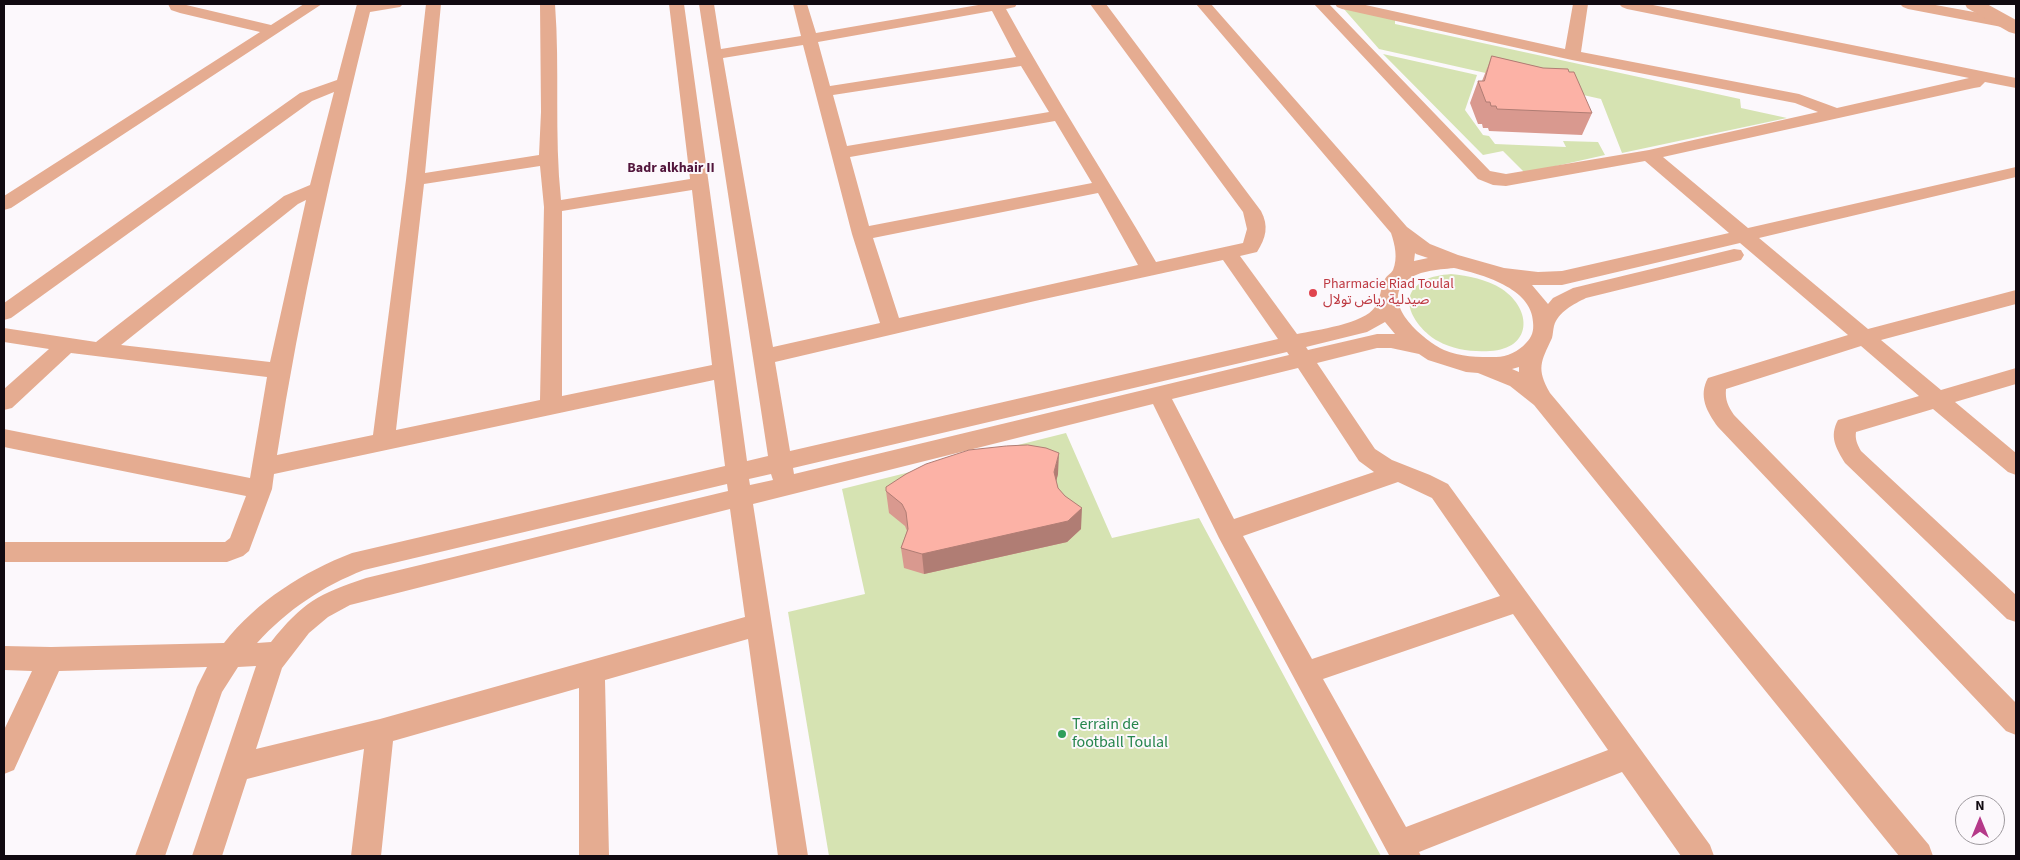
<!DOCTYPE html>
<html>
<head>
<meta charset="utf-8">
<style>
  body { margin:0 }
  #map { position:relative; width:2020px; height:860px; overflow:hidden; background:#fcf8fc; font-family:"Source Sans 3",sans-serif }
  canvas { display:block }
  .frame { position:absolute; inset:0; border:5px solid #110a11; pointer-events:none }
  .north { position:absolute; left:1955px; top:795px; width:50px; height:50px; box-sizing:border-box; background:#fcf8fc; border:1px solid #9e999e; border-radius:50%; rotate:0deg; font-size:14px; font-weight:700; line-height:20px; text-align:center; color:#110a11 }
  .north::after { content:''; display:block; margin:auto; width:18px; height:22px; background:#b53989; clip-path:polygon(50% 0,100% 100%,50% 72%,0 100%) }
</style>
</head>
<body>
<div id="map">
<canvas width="2020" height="860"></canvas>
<div class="frame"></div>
<div class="north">N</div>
</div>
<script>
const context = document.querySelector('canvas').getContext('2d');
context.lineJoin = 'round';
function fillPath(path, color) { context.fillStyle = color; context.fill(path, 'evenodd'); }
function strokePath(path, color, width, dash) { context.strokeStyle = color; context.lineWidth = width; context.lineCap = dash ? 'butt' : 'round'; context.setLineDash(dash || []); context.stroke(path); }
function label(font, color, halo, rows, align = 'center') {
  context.font = font + ' "Source Sans 3","Noto Sans Arabic",sans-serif'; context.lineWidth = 4; context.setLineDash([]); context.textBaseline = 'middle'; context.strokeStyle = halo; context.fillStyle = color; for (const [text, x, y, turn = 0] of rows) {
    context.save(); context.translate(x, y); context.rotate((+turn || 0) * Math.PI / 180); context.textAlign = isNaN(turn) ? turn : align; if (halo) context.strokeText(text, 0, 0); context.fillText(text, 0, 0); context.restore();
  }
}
fillPath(new Path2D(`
  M 1343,8 L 1395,20 L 1395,24 L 1740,99 L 1741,108 L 1787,118 L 1622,153 L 1601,99 L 1379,49 Z
  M 1383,54 L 1477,75 L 1465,110 L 1483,135 L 1489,136 L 1495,144 L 1566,147 L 1563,141 L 1598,142 L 1605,155 L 1525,173 L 1503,151 L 1483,155 Z
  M 1451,274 C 1469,276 1486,279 1502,289 C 1533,310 1532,349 1490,351 C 1472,352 1454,350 1438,341 C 1418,330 1394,298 1422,282 C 1431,276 1441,275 1451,274 Z
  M 1066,433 L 1112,538 L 1199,518 L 1381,856 L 829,856 L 788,612 L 865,594 L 842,489 Z`), '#d6e3b2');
fillPath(new Path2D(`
  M 168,4 L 182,4 L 271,25 L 304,4 L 322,4 L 11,208 L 4,210 L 4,196 L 260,32 L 180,13 L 171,10 Z
  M 357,4 L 403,4 L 400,7 L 370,12 C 334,159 300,306 277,455 L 373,435 L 406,180 L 426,4 L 441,4 L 425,173 L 539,155 L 541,112 L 540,4 L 555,4 C 560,69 554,135 561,200 L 690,179 L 669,4 L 684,4 L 747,461 L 768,456 L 699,4 L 714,4 L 721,49 L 801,36 L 793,4 L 807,4 L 816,33 L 984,4 L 1017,4 L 1015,7 L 1006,9 C 1053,95 1107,177 1156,262 L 1243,243 L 1247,229 L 1243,212 L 1090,4 L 1106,4 L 1261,211 C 1269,226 1266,238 1257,252 L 1240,256 L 1297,334 C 1316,330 1364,324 1375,307 C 1381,299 1380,288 1385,279 C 1387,275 1391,274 1393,270 C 1398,258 1395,245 1391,233 L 1196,4 L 1211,4 L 1407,227 L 1430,244 L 1458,255 L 1504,268 L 1538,272 L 1562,271 L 1729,233 L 1645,161 L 1506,186 L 1493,185 L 1478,179 L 1314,4 L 1329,4 L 1490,171 L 1506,174 L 1649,150 L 1818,112 L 1795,103 L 1572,60 L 1342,9 L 1337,7 L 1335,4 L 1361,4 L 1565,49 L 1573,4 L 1588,4 L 1581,52 L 1799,94 L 1837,108 L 1969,78 L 1627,9 L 1622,7 L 1619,4 L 1648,4 L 2016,78 L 2016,88 L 1985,82 L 1980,87 L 1974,88 L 1663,157 L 1748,228 L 2016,167 L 2016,177 L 1759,238 L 1868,329 L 2016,290 L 2016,304 L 1881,340 L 1941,390 L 2016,368 L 2016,384 L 1955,402 L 2016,453 L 2016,475 L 2008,472 L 1933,409 L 1856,432 C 1855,439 1857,444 1861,451 L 2016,595 L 2016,622 L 2007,619 L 1845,463 C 1836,448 1829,437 1838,420 L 1919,396 L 1861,346 L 1726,389 C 1725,400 1728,406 1734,415 L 2016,703 L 2016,735 L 2006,731 L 1718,427 C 1707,412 1698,396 1708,378 L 1848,335 L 1740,243 L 1562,285 L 1532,285 L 1548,304 L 1553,298 L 1573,288 L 1734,249 L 1741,250 L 1744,255 L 1741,260 L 1586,298 C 1574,304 1558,312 1554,326 C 1553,330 1553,334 1552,338 C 1541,362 1536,368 1550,393 L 1929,845 L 1933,856 L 1899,856 L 1534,405 L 1510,386 L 1478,373 L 1466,372 L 1428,360 L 1419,354 L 1391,348 L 1377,348 L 1317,363 L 1375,449 L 1392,460 L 1430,475 L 1448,484 L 1710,845 L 1714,856 L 1681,856 L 1622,772 L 1419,852 L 1421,856 L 1389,855 L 1219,538 L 1153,404 L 753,504 L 808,856 L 778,856 L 748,639 L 605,680 L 609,856 L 579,856 L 579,688 L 393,741 L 381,856 L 351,856 L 364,749 L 247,779 L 222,856 L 192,856 L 256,666 L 238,667 L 222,692 L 165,856 L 135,856 L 197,687 L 207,667 L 59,671 L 14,770 L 4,774 L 4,730 L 32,671 L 4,670 L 4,646 L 51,647 L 224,643 C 257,601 303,572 352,553 L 725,466 L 714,380 L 274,474 L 272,489 L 249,551 L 243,556 L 227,562 L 4,562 L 4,542 L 225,542 L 230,538 L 246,496 L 4,447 L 4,429 L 250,478 L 267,377 L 71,353 L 12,408 L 4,410 L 4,389 L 49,349 L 4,342 L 4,328 L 96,342 L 284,196 L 310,185 L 334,92 L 312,101 L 11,318 L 4,320 L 4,303 L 300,93 L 337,80 ZM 992,11 L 1016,57 L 830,86 L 818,42 ZM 803,45 L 852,234 L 880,323 L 773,347 L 723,58 ZM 1021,66 L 1049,112 L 847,146 L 833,95 ZM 1055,121 L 1092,183 L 869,226 L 850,157 ZM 540,166 L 544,207 L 540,400 L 396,430 L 424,184 ZM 692,190 L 712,365 L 562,396 L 562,211 ZM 1098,193 L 1138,265 L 899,318 L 873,238 ZM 306,200 L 270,362 L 121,345 L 298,204 ZM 1415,253 L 1416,254 L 1428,258 L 1414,261 ZM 1223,260 L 1278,339 L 790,451 L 775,362 L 1035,301 ZM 1454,268 C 1481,274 1532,288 1533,322 C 1534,331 1532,337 1526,343 C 1519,351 1507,357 1496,357 C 1478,357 1460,357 1444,350 C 1425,341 1382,306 1404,283 C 1417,270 1437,270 1454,268 ZM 1385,322 L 1395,334 L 1377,334 L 1308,350 L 1306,347 L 1367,332 ZM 1287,352 L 1289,355 L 794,474 L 793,468 ZM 1519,367 L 1519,372 L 1512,369 ZM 1298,368 L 1359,461 L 1374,472 L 1234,519 L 1172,399 ZM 771,474 L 773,480 L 750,485 L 749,479 ZM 1398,482 L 1432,498 L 1500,596 L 1312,659 L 1243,536 ZM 727,484 L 728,491 L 366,578 C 318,594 303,602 271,642 L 257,643 C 287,610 323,586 364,570 ZM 730,509 L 745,617 L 380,719 L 256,749 L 282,668 L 309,633 L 328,617 L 350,605 ZM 1513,614 L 1608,750 L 1406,827 L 1323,679 Z
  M 1900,4 L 1930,4 L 2007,18 L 2012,20 L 2015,23 L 2012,26 L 2007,28 L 1908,9 L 1903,7 Z`), '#e5ac91');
fillPath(new Path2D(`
  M 1965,4 L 1987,4 L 2016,20 L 2016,34 L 2009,32 L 1967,8 Z`), '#e5ac91');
fillPath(new Path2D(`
  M 1492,56 L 1543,68 L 1592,113 L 1582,135 L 1489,131 L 1488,128 L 1483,128 L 1482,124 L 1478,124 L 1470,103 L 1478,81 L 1482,81 Z
  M 1058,474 L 1056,481 L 1058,488 L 1081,529 L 1067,542 L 924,574 L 904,568 L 901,548 L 907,531 L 905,526 L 889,513 L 886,491 Z`), '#d9998f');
fillPath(new Path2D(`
  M 1059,453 L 1058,474 L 1053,494 L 1054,472 Z
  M 1082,508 L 1081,529 L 1067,542 L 924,574 L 922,554 Z`), '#b07d74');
const building = new Path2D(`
  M 1492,56 L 1543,68 L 1568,69 L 1569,72 L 1574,72 L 1592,113 L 1497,109 L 1496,106 L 1491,106 L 1490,102 L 1486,102 L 1478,81 L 1484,81 Z
  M 1028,445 L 1046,448 L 1059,453 L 1054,472 L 1058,488 L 1065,496 L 1082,508 L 1068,521 L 922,554 L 901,548 L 908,529 L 906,512 L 902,504 L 886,491 L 886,487 L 906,474 L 926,464 L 969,450 L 1006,446 Z`);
fillPath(building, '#fcb2a6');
strokePath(building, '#b07d74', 1);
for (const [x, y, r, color] of [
  [1313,293,5,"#e0444e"],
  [1062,734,5,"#2e9e5b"]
]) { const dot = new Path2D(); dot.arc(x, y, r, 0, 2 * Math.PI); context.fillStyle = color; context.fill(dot); strokePath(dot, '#fcf8fc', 2); }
label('bold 14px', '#52163c', '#fcf8fc', [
  ["Badr alkhair II",671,169]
]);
label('14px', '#be3a42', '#fcf8fc', [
  ["Pharmacie Riad Toulal",1323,285],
  ["صيدلية رياض تولال",1323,301]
], 'left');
label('16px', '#27864d', '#fcf8fc', [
  ["Terrain de",1072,725],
  ["football Toulal",1072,743]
], 'left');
</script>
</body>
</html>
